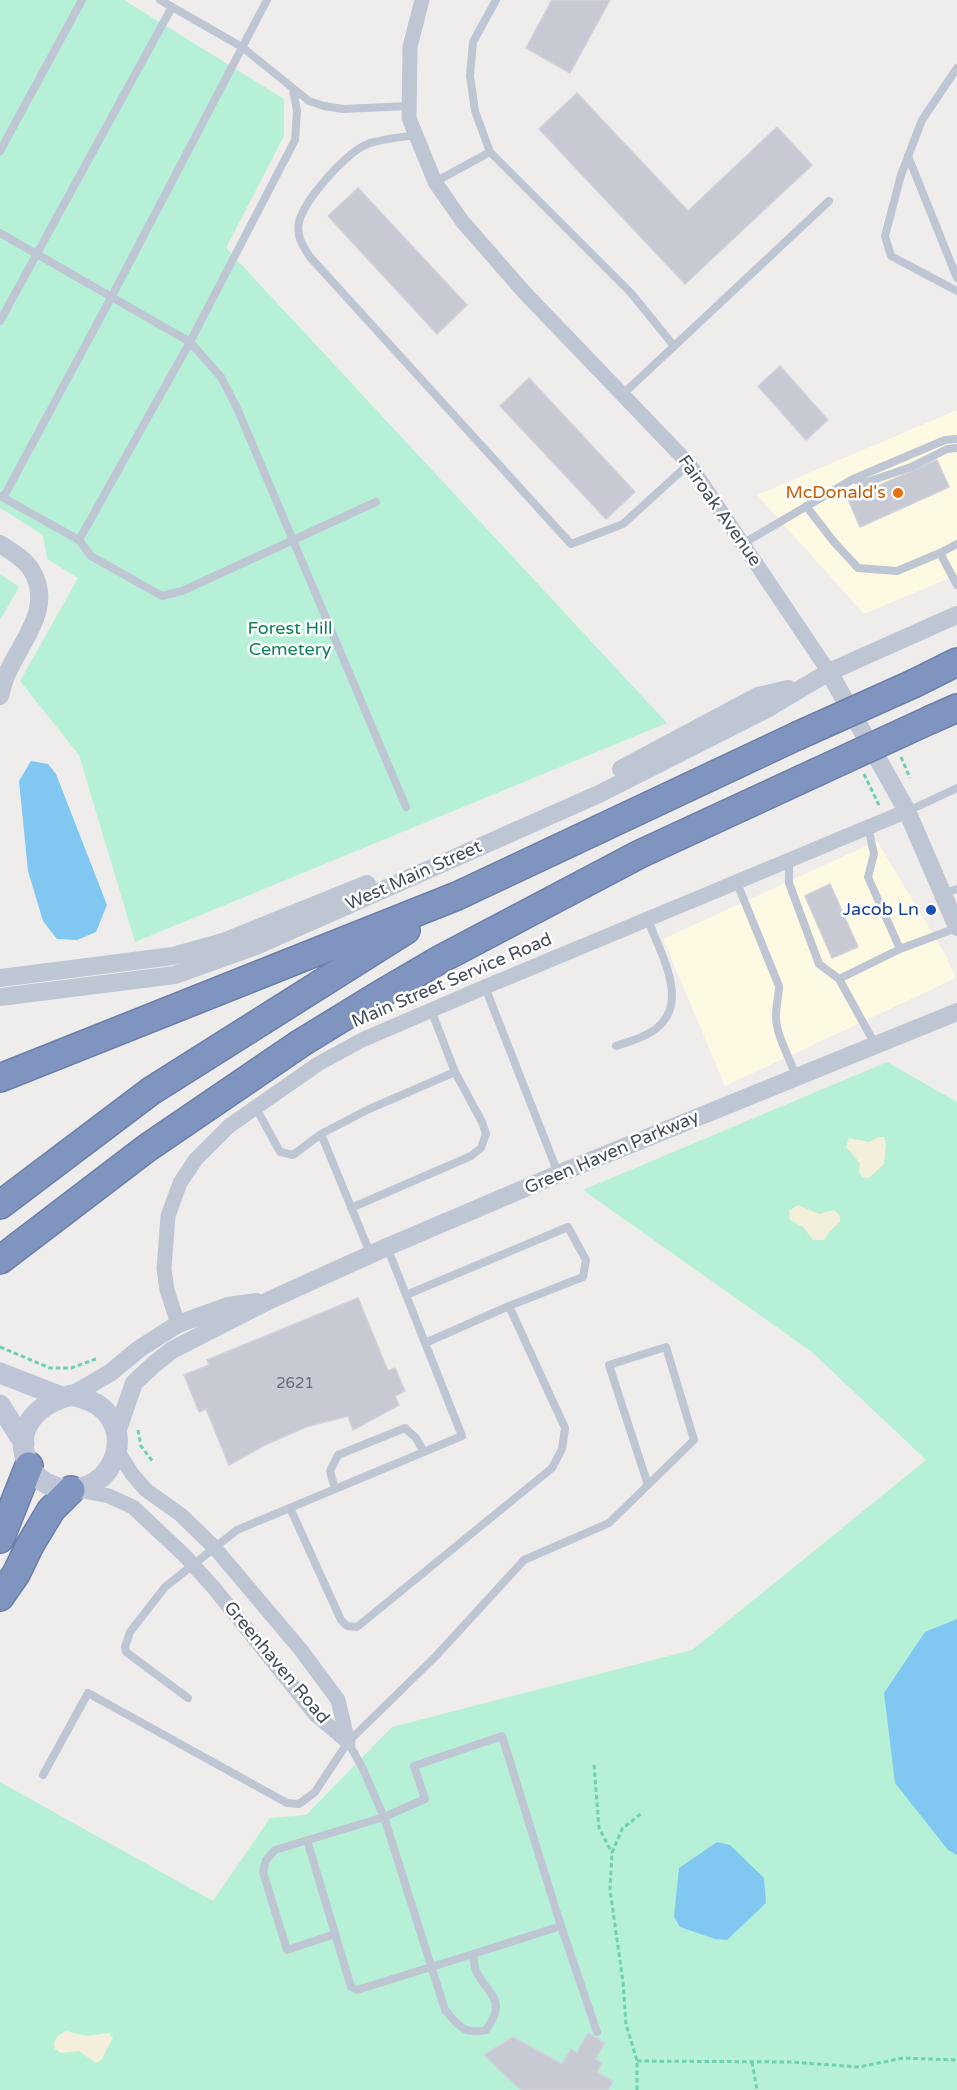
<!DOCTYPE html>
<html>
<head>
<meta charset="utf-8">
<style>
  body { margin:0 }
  canvas { display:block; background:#efecec }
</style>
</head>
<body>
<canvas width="957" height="2090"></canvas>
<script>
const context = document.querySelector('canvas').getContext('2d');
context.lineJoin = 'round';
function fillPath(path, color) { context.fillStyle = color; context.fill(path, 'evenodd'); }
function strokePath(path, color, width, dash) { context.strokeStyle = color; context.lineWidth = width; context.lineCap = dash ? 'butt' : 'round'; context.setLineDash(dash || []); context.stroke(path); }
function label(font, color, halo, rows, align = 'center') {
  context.font = font + ' "Varela Round",sans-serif'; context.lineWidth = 5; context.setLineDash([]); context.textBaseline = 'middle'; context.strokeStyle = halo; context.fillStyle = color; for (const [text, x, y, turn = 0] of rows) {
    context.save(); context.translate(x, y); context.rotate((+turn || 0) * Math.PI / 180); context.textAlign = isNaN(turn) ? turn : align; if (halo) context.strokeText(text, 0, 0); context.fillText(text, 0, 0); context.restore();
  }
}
fillPath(new Path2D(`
  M 957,410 L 957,575 L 864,614 L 757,495 Z
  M 877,841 L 945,954 L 956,978 L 725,1086 L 663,939 Z`), '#fdf9e2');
fillPath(new Path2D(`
  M 0,0 L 124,0 L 284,99 L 284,136 L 226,248 L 667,723 L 135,942 L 79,755 L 20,681 L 78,578 L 47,559 L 43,535 L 0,508 Z
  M 0,574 L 19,587 L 0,620 Z
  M 887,1062 L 957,1102 L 957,2090 L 0,2090 L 0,1782 L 213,1901 L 270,1818 L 306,1815 L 392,1727 L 692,1650 L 926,1460 L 812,1352 L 583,1190 Z`), '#b6f1d7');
fillPath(new Path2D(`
  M 879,1137 L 884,1137 L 886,1144 L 884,1164 L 869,1178 L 863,1177 L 859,1172 L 860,1163 L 846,1147 L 849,1138 L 869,1142 Z
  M 798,1205 L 819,1214 L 834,1210 L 840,1216 L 840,1222 L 829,1232 L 824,1240 L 813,1240 L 803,1227 L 790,1220 L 789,1211 Z
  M 66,2031 L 87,2036 L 109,2033 L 113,2038 L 101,2060 L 96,2063 L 79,2051 L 61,2053 L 55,2049 C 52,2040 58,2035 66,2031 Z`), '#f3efdb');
fillPath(new Path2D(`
  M 31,761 L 48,764 L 56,774 L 107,905 L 96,932 L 77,940 L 57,939 L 43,921 L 28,871 L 19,781 Z
  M 957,1619 L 957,1855 L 948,1850 L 895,1783 L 884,1693 L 925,1632 Z
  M 717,1842 L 730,1845 L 764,1878 L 766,1903 L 727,1940 L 715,1939 L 680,1927 L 674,1917 L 679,1868 Z`), '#80c7f2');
const building = new Path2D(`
  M 552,0 L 610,0 L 570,73 L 526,48 Z
  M 577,93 L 688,211 L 777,127 L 812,165 L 685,284 L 539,129 Z
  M 358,188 L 467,305 L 437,334 L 328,216 Z
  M 780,366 L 828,420 L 806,440 L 758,386 Z
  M 529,378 L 635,492 L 606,519 L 500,406 Z
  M 937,460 L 949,487 L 860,527 L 848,499 Z
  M 830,884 L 858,947 L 832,958 L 805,896 Z
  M 358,1298 L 388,1371 L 395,1368 L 405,1391 L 395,1396 L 399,1405 L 353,1430 L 348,1416 L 306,1427 L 265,1445 L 229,1465 L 206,1409 L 199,1412 L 184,1375 L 209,1365 L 207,1360 Z
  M 588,2033 L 605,2043 L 595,2059 L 602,2063 L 597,2072 L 613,2081 L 608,2090 L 521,2090 L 484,2055 L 513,2037 L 562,2064 L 571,2049 L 577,2053 Z`);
fillPath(building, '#c8cad3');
strokePath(building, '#d0d1d9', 1.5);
const motorway = new Path2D(`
  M 915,683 L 957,662
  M 932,719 L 957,708
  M 0,1078 L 457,896 L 797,736
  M 0,1205 L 151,1091 L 406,930
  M 0,1260 L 147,1148 L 301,1043 L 381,994 L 441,959 L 640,854 L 815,773
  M 0,1539 L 29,1466
  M 0,1597 L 16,1574 L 30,1545 L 51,1510 L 71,1490`);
strokePath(motorway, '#6b7fab', 30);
strokePath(new Path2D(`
  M 901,757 L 910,778
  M 864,774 L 879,805
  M 0,1347 L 50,1368 L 71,1368 L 96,1359
  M 138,1430 L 141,1446 L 153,1462
  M 594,1765 L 599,1828 L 612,1853
  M 637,2061 L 791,2062 L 859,2067 L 903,2058 L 957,2060
  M 752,2062 L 757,2090
  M 637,2090 L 637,2061 L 626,2024 L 623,1982 L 610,1890 L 612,1853 L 622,1829 L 643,1812`), '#6cd1b0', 3, [4.5, 3]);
strokePath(new Path2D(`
  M 160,0 L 242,47 L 309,101 L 324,106 L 343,109 L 409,106
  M 496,0 L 473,42 L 470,76 L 475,111 L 490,152 L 631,293 L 674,346
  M 957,68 L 922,120 L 901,175 L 885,236 L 891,256 L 957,291
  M 416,135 C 401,137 384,139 370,143 C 347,151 305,199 299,222 C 296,236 303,246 310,257 L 571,544 L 623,524 L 689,464
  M 0,151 L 82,0
  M 908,156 L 957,278
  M 435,182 L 490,152
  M 0,233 L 190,342 L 221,377 L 237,408 L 406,807
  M 0,321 L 172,7
  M 623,394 L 829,201
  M 853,479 L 864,483 L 911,467 L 947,449 L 957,448
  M 0,496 L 79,540 L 91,556 L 162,596 L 182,591 L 376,502
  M 3,498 L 112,296 L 267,0
  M 806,506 L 834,542 L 858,568 L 897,571 L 940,553 L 957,544
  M 79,540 L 190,342 L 295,140 L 297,111 L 293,89
  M 744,543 L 853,479 L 945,440 L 957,439
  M 940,553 L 957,585
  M 908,811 L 957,788
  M 868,827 L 874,854 L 868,877 L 900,949
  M 789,861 L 789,883 L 819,964 L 839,979 L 875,1044
  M 737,883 L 779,986 C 779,996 776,1005 776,1015 C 775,1033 790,1059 796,1076
  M 943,894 L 957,889
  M 839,979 L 900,949 L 956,928
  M 485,987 L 558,1173
  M 616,1046 C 627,1042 641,1039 651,1032 C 693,1007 661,955 648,920
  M 256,1108 L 280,1152 L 293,1155 L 321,1134 L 367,1110 L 455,1072
  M 321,1134 L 370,1253
  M 351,1208 L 471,1156 L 481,1148 L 486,1134 L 482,1122 L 455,1072 L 431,1010
  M 406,1295 L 568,1227 L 586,1260 L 583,1277 L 509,1306
  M 335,1489 L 330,1471 L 338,1455 L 405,1428 L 416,1438 L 424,1452
  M 290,1508 L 341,1620 L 347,1626 L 357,1627 L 552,1468 L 562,1449 L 565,1428 L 509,1306 L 425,1343
  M 188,1698 L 126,1652 L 125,1647 L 130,1632 L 165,1587 L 237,1530 L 462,1436 L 387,1247
  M 348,1742 L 362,1767 L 384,1817 L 445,2010 C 459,2026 464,2035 486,2030 C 507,2000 491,1998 477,1973 C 474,1968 474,1960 473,1954 L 561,1926 L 597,2032
  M 43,1775 L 88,1693 L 287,1803 L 299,1804 L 315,1792 L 348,1742 L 436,1656 L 524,1560 L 609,1523 L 694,1440 L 666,1347 L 609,1365 L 648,1485
  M 307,1840 L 351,1987 L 357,1990 L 473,1954
  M 335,1934 L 287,1950 L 263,1872 L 266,1860 L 275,1850 L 384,1817 L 425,1799 L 414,1766 L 502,1736 L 561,1926`), '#bec6d3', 8);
strokePath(new Path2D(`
  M 422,0 L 410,47 L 409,118 L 435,182 L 462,221 L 524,292 L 689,464 L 829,672
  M 178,1324 L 167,1290 L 164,1269 L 168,1216 L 180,1183 L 196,1159 L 229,1126 L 318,1064 L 362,1040 L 485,987 L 907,811
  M 117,1450 L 132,1474 L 146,1490 L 181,1515 L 214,1547 L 301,1650 L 338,1700 L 348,1742
  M 79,1490 L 109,1496 L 133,1507 L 184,1555 L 214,1588 L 315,1714 L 348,1742`), '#bec6d3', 15);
strokePath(new Path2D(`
  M 0,544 C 11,551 25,559 32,571 C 54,608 21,641 7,674 C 4,680 2,688 0,696
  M 829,672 L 907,811 L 957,927
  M 621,769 L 758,696 L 788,689
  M 0,978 L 173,956 L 223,942 L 367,884
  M 0,997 L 175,975 L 256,946 L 599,794 L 765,710 L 829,672 L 957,615
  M 72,1395 L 110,1373 L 139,1349 L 178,1324 L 228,1306 L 257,1302
  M 116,1435 L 134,1383 L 152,1366 L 172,1350 L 270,1300 L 387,1247 L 570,1169 L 957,1012`), '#bec6d3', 18);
strokePath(new Path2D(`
  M 0,1373 L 62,1397
  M 72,1395 C 81,1398 90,1400 98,1405 C 141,1436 106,1503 55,1487 C 44,1484 33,1475 28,1464 C 12,1427 39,1403 72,1395 Z
  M 0,1405 L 24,1443`), '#bdc5d7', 21);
strokePath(motorway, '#8094c0', 27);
const motorwayBridge = new Path2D(`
  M 797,736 L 915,683
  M 815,773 L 932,719`);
strokePath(motorwayBridge, '#6b7fab', 30, []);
strokePath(motorwayBridge, '#8094c0', 27);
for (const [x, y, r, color] of [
  [898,493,6,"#e8710a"],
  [931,910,6,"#1a4fb4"]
]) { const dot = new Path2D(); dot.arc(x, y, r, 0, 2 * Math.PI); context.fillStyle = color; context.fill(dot); strokePath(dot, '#fff', 2); }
label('15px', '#646c79', null, [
  ["2621",295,1384]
]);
label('18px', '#c56008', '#fff', [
  ["McDonald's",886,493]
], 'right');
label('18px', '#434c5b', '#fff', [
  ["Fairoak Avenue",719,511,55],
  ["West Main Street",414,876,-24],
  ["Main Street Service Road",452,981,-23],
  ["Green Haven Parkway",612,1153,-23],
  ["Greenhaven Road",276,1663,50]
]);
label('18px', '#10805a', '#fff', [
  ["Forest Hill",290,629],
  ["Cemetery",290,650]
]);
label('18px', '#164399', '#fff', [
  ["Jacob Ln",919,910]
], 'right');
</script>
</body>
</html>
